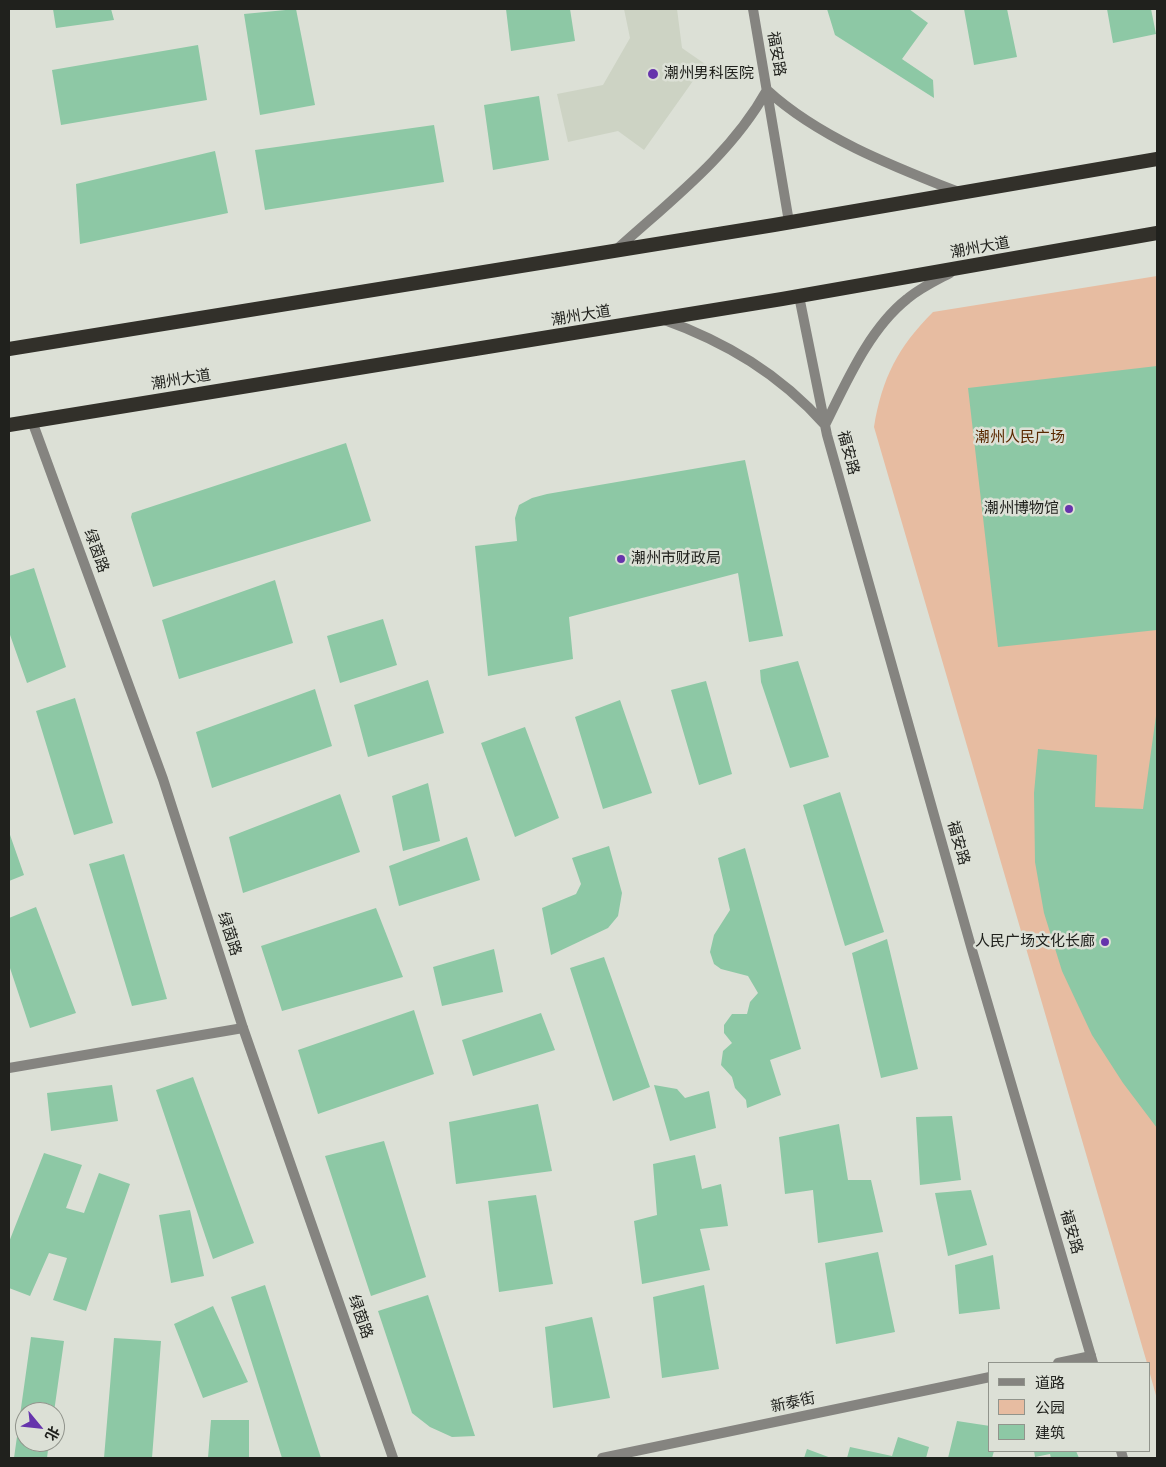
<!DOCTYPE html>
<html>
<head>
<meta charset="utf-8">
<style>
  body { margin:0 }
  #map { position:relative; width:1166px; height:1467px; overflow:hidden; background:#dce0d6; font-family:"Noto Sans","Noto Sans SC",sans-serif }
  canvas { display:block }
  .frame { position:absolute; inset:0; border:10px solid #20211d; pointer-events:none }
  .legend { position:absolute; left:988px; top:1362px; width:162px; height:90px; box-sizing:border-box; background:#dce0d6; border:1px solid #91948c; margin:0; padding:6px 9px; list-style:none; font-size:15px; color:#20211d }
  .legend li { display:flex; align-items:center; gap:10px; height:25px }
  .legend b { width:25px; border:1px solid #91948c }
  .north { position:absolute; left:15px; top:1402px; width:50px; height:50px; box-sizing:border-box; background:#dce0d6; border:1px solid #91948c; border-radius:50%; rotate:118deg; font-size:14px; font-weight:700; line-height:20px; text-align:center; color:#20211d }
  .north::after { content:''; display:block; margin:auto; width:18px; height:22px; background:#6634ac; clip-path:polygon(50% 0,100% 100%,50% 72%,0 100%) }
</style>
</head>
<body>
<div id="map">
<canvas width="1166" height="1467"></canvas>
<div class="frame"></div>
<ul class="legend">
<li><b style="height:6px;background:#858480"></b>道路</li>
<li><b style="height:14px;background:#e7bca1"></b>公园</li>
<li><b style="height:14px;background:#8dc8a5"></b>建筑</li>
</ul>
<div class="north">北</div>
</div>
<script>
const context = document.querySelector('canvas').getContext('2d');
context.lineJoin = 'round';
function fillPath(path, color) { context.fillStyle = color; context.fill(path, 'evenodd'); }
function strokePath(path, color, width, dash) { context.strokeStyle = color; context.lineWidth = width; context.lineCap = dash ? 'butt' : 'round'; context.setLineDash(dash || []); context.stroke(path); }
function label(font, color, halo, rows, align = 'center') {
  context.font = font + ' "Noto Sans","Noto Sans SC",sans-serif'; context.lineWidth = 5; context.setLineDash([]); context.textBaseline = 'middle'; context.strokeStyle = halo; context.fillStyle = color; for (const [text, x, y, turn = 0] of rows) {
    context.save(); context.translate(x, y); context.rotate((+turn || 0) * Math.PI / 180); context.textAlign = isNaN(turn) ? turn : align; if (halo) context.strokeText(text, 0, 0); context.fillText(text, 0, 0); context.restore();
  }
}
fillPath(new Path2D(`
  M 624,9 L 677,9 L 682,48 L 705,64 L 644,150 L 618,131 L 568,142 L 557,94 L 603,85 L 630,38 Z`), '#cdd3c4');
fillPath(new Path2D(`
  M 1157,276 L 1157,1399 L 1150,1374 L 1150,1363 L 1147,1363 L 874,427 C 882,378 898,347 933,312 Z`), '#e7bca1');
fillPath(new Path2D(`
  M 53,9 L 111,9 L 114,20 L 56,28 Z
  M 296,9 L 315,105 L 260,115 L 244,14 Z
  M 506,9 L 570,9 L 575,41 L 511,51 Z
  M 827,9 L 909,9 L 928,23 L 902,59 L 933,80 L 934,98 L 835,35 Z
  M 964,9 L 1007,9 L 1017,57 L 974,65 Z
  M 1107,9 L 1151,9 L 1156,34 L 1113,43 Z
  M 198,45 L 207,100 L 61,125 L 52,70 Z
  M 539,96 L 549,160 L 493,170 L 484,105 Z
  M 434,125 L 444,182 L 265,210 L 255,150 Z
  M 215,151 L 228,213 L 80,244 L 76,184 Z
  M 1157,366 L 1157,630 L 998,647 L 968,388 Z
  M 346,443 L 371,521 L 153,587 L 131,517 L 132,513 Z
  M 745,460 L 783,636 L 749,642 L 738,573 L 569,617 L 573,659 L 488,676 L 475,546 L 517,541 L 515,518 L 519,505 L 532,498 L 547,494 Z
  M 34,568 L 66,667 L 27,683 L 9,632 L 9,576 Z
  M 275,580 L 293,643 L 179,679 L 162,620 Z
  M 383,619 L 397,665 L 340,683 L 327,636 Z
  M 798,661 L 829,757 L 790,768 L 761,682 L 760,670 Z
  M 428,680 L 444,733 L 368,757 L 354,705 Z
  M 706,681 L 732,774 L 699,785 L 671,690 Z
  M 315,689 L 332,746 L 212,788 L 196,732 Z
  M 75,698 L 113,823 L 74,835 L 36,711 Z
  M 620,700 L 652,793 L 603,809 L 575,717 Z
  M 1156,716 L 1157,716 L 1157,1128 L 1123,1083 L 1092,1035 L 1062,971 L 1044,913 L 1035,862 L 1034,793 L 1038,749 L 1097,755 L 1095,807 L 1143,809 Z
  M 525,727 L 559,818 L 515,837 L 481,743 Z
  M 428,783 L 440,841 L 403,851 L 392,796 Z
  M 840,792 L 884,932 L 845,946 L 803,805 Z
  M 340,794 L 360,852 L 243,893 L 229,837 Z
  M 9,832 L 24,875 L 9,881 Z
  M 467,837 L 480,880 L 399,906 L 389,866 Z
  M 609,846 L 622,893 L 618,916 L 608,928 L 551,955 L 542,908 L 576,894 L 581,884 L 572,858 Z
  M 745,848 L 801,1049 L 770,1060 L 781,1095 L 747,1108 L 746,1100 L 735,1088 L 732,1077 L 721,1065 L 723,1051 L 732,1043 L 724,1033 L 724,1025 L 732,1014 L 747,1014 L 750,1002 L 758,993 L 748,976 L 721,969 L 714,964 L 710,952 L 714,935 L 730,910 L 718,858 Z
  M 124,854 L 167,999 L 132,1006 L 89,864 Z
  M 36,907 L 76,1013 L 30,1028 L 9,965 L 9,918 Z
  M 376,908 L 403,977 L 282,1011 L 261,946 Z
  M 887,939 L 918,1069 L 881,1078 L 852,953 Z
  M 494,949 L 503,992 L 442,1006 L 433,967 Z
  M 604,957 L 650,1087 L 613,1101 L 570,968 Z
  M 414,1010 L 434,1074 L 318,1114 L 298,1050 Z
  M 541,1013 L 555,1050 L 473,1076 L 462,1040 Z
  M 193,1077 L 254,1243 L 213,1259 L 156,1090 Z
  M 112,1085 L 118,1121 L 51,1131 L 47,1093 Z
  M 654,1085 L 677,1089 L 685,1098 L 709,1091 L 716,1128 L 670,1141 Z
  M 538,1104 L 552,1171 L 456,1184 L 449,1122 Z
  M 952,1116 L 961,1180 L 920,1185 L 916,1117 Z
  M 839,1124 L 848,1180 L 871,1180 L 883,1232 L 818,1243 L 813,1190 L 785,1194 L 779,1137 Z
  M 384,1141 L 426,1277 L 371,1296 L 325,1156 Z
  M 44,1153 L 82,1165 L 66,1208 L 84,1213 L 99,1173 L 130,1184 L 86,1311 L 53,1300 L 67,1258 L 49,1253 L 30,1296 L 9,1288 L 9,1242 Z
  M 695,1155 L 702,1189 L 721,1184 L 728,1226 L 700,1229 L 710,1270 L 642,1284 L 634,1221 L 657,1215 L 653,1164 Z
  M 971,1190 L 987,1245 L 948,1256 L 935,1193 Z
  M 536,1195 L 553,1284 L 499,1292 L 488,1201 Z
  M 190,1210 L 204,1276 L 171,1283 L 159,1215 Z
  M 878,1252 L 895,1332 L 836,1344 L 825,1263 Z
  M 993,1255 L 1000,1309 L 959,1314 L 955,1265 Z
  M 265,1285 L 321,1458 L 282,1458 L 231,1297 Z
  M 704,1285 L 719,1369 L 662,1378 L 653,1297 Z
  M 428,1295 L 475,1436 L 452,1437 L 430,1427 L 412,1413 L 378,1311 Z
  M 213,1306 L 248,1382 L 203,1398 L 174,1324 Z
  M 592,1317 L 610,1398 L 553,1408 L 545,1327 Z
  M 31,1337 L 64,1341 L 54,1412 L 25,1412 L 25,1442 L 49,1442 L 47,1458 L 14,1458 Z
  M 114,1338 L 161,1341 L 152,1458 L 104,1458 Z
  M 211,1420 L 249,1420 L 249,1458 L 208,1458 Z
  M 957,1421 L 990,1426 L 990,1451 L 994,1451 L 992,1458 L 948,1458 Z
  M 898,1437 L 929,1447 L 926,1458 L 847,1458 L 850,1447 L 892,1456 Z
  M 807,1449 L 831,1458 L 804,1458 Z
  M 1034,1451 L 1076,1451 L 1079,1458 L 1051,1458 L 1050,1454 L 1035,1457 Z`), '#8dc8a5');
strokePath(new Path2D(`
  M 9,1068 L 243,1028
  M 1058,1363 L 1091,1356
  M 602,1458 L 990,1377`), '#858480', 10);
strokePath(new Path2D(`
  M 753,9 L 789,222
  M 616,250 C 670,201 731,155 767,90 C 819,138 895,167 961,193
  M 799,296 L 827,435 L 972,950 L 1093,1363
  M 662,319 C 726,342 780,374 825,425 C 846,383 869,329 907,299 C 920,288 935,281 950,273
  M 32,421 L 163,779 L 243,1028 L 393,1458
  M 1121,1451 L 1123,1458`), '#858480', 10);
strokePath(new Path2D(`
  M 9,349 L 774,225 L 1157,159
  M 9,425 L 782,299 L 1157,233`), '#32302a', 14);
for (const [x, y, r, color] of [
  [653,74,6,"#6634ac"],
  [1069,509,5,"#6634ac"],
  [621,559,5,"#6634ac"],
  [1105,942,5,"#6634ac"]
]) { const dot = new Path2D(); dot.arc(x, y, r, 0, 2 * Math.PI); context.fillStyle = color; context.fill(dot); strokePath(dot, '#dce0d6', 2); }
label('15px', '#20211d', '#dce0d6', [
  ["福安路",776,54,80],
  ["潮州大道",980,248,-10],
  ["潮州大道",581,316,-9],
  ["潮州大道",181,380,-9],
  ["福安路",848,453,75],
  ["绿茵路",96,551,70],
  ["福安路",958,843,74],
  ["绿茵路",229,934,72],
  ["福安路",1071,1232,74],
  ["绿茵路",360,1317,71],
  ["新泰街",793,1403,-12]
]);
label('15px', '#20211d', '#dce0d6', [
  ["潮州男科医院",664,74],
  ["潮州博物馆",1059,509,"right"],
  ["潮州市财政局",631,559],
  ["人民广场文化长廊",1095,942,"right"]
], 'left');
label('15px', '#5a2900', '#dce0d6', [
  ["潮州人民广场",1020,438]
]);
</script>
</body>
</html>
